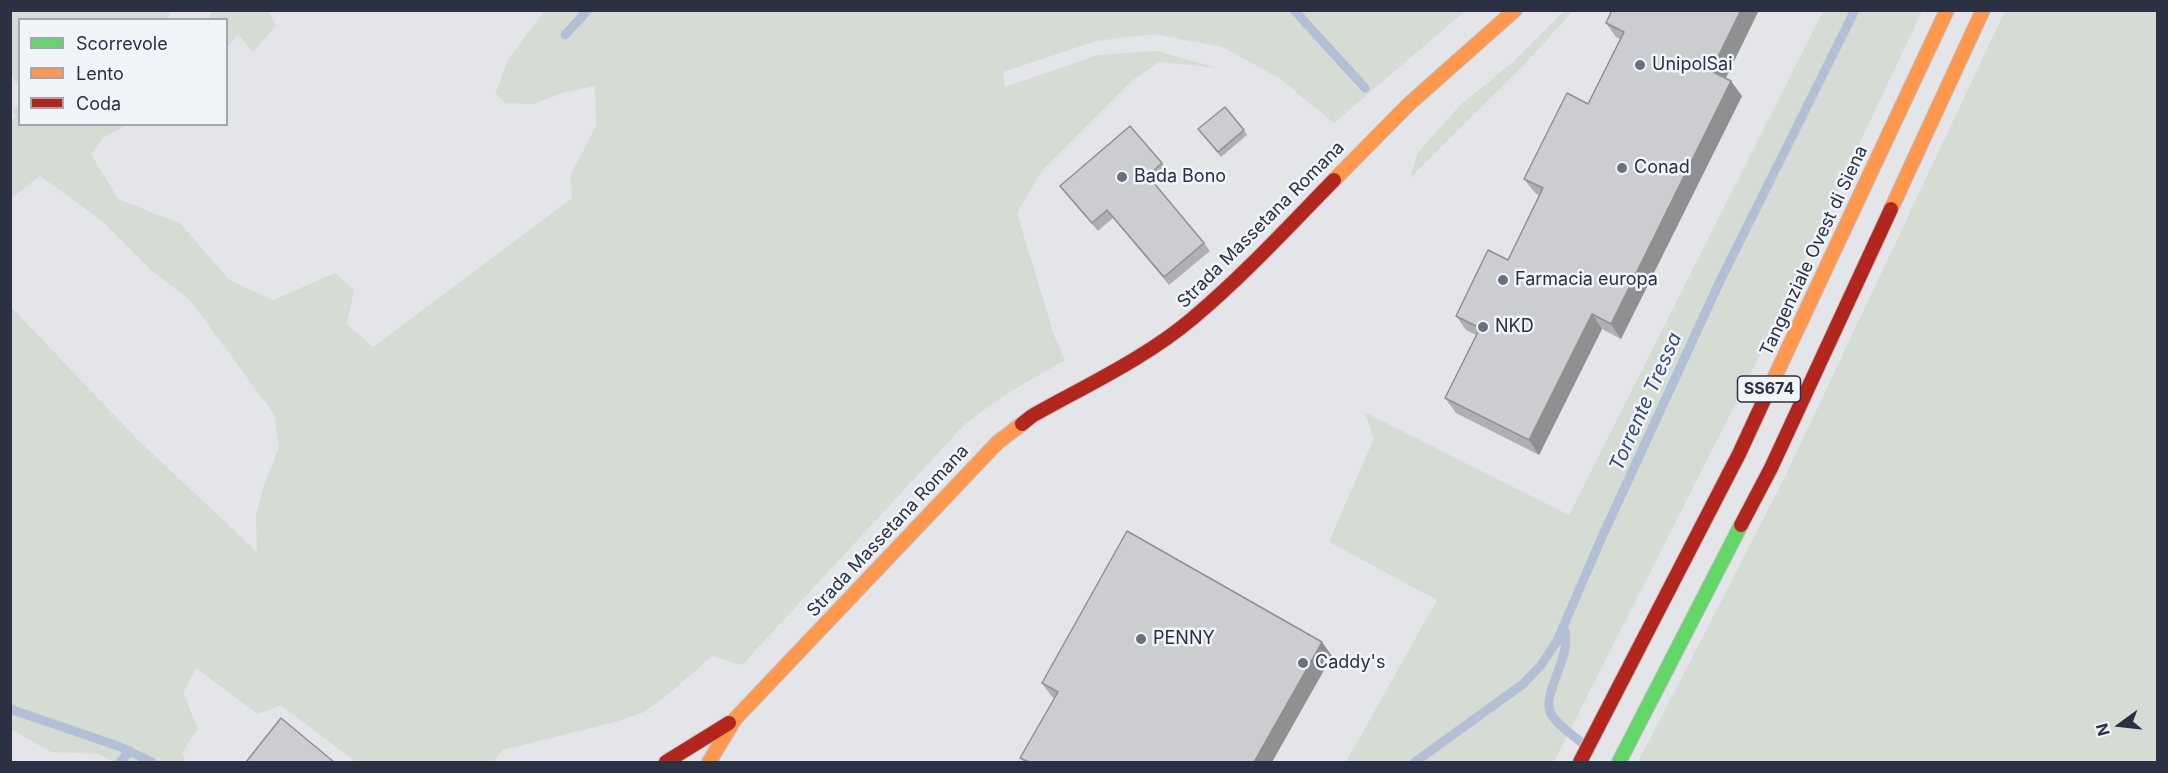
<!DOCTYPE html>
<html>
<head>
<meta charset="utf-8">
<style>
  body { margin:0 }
  #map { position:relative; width:2168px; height:773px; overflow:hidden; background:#e4e5e8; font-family:Inter,sans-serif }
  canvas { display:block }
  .frame { position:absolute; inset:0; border:12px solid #293143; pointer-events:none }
  .legend { position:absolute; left:18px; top:18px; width:210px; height:108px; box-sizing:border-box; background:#f1f4f8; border:2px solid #a1a6b0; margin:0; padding:8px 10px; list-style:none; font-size:18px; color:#293143 }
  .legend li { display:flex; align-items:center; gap:12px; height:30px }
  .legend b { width:30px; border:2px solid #a1a6b0 }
  .north { position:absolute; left:2090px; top:695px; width:60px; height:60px; -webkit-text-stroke:4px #f1f4f8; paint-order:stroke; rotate:255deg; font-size:16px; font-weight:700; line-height:24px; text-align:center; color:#293143 }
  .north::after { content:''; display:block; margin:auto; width:21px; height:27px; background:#293143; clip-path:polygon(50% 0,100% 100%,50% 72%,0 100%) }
</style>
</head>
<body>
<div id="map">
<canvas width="2168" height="773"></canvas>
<div class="frame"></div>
<ul class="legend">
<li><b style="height:8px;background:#63d668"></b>Scorrevole</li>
<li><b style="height:8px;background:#ff974d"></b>Lento</li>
<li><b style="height:8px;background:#b3261e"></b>Coda</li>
</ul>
<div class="north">N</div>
</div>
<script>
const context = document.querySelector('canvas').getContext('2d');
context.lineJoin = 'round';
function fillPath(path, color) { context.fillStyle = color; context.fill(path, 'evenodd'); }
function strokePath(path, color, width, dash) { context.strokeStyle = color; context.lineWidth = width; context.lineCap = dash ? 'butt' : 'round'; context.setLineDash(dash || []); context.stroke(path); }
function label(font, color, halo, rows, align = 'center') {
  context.font = font + ' Inter,sans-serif'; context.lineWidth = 5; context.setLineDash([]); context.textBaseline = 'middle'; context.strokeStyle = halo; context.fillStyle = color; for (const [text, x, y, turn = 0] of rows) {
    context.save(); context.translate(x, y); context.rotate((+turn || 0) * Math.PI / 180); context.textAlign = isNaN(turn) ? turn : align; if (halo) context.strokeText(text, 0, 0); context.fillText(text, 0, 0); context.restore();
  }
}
fillPath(new Path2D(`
  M 10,11 L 11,10 L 171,11 L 167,19 L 20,20 L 19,88 L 11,74 Z
  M 213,11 L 268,11 L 276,25 L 253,52 L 238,35 L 227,47 L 226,20 L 208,19 Z
  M 544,11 L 544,10 L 1465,11 L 1334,123 L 1279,78 L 1222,47 L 1155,34 L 1096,41 L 1003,72 L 1005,87 L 1098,55 L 1157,51 L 1218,68 L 1159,62 L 1133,80 L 1041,172 L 1017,213 L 1054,335 L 1065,360 L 1003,396 L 965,424 L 742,665 L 712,656 L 664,698 L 644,712 L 615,722 L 503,750 L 494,761 L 483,762 L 356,762 L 281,705 L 258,714 L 196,668 L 183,693 L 198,728 L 182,753 L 186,762 L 113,762 L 100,754 L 51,752 L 11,729 L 11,307 L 136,438 L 257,552 L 256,515 L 265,482 L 279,448 L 274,414 L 189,299 L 153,272 L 101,220 L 40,176 L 11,198 L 11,120 L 15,117 L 13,109 L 19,105 L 20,124 L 127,125 L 104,137 L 91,154 L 118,199 L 181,224 L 229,280 L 273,300 L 335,273 L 354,290 L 347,324 L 373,347 L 572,198 L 570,176 L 596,126 L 595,86 L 562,93 L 534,104 L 506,103 L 495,94 L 508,60 Z
  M 1564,11 L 1573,11 L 1524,65 L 1410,178 L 1418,153 L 1460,105 L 1512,63 Z
  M 1823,11 L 1922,11 L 1760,355 L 1554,762 L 1346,762 L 1437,600 L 1329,542 L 1374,438 L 1364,412 L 1569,515 Z
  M 2005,11 L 2157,11 L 2157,762 L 1638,762 L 1782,483 Z`), '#d4dcd4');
strokePath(new Path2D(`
  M 1294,10 L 1365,88
  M 565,35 L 588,10
  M 1563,626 C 1576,654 1540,692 1551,714 C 1557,725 1573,735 1582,743
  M 10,709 L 118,746 L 152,762
  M 120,762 L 130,751
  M 1415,762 L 1523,684 L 1541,665 L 1557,641 L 1601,539 L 1720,281 L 1855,10`), '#b2bfd4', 9);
const fast = new Path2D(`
  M 1619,762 L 1741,525`);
const slow = new Path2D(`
  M 1334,180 L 1409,104 L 1515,10
  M 1891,209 L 1983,10
  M 1764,400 L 1947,10
  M 709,762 L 735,719 L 998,442 L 1022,424`);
const jam = new Path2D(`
  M 1022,424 L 1032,416 C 1085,386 1146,358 1193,318 C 1243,276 1288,227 1334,180
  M 1741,525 L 1771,468 L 1891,209
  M 666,762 L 729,723
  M 1580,762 L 1739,454 L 1764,400`);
strokePath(fast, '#c0c2c6', 16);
strokePath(slow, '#c0c2c6', 16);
strokePath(jam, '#c0c2c6', 16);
strokePath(fast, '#63d668', 14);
strokePath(slow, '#ff974d', 14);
strokePath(jam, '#b3261e', 14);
fillPath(new Path2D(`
  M 1612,10 L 1759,10 L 1725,78 L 1742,96 L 1621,339 L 1602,329 L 1539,455 L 1456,413 L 1445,398 L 1476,335 L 1466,330 L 1456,316 L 1508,260 L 1540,196 L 1535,193 L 1524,179 L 1588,104 L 1620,39 L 1616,37 L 1606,23 Z
  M 1244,130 L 1247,135 L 1221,157 L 1201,133 Z
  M 1162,163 L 1167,171 L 1154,183 L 1204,243 L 1210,251 L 1169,285 L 1113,218 L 1098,231 L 1066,194 L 1060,186 Z
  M 1332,656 L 1272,762 L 1024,762 L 1020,758 L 1054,698 L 1052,697 L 1042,683 Z`), '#afb0b4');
fillPath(new Path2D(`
  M 1741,10 L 1759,10 L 1722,86 L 1711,71 Z
  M 1731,81 L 1742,96 L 1621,339 L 1611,324 Z
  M 1592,314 L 1602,329 L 1539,455 L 1529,440 Z
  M 1322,642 L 1332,656 L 1272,762 L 1254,762 Z`), '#8f9092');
const building = new Path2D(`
  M 1612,10 L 1741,10 L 1711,71 L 1731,81 L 1611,324 L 1592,314 L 1529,440 L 1445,398 L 1480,328 L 1456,316 L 1488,250 L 1508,260 L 1543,188 L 1524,179 L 1567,93 L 1588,104 L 1624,32 L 1606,23 Z
  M 1225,107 L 1244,130 L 1218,152 L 1198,129 Z
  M 1130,126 L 1162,163 L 1148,176 L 1204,243 L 1164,277 L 1107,210 L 1092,223 L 1060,186 Z
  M 1127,531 L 1322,642 L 1254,762 L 1029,762 L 1020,758 L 1058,692 L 1042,683 Z
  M 281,718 L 334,762 L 246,762 Z`);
fillPath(building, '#cccdd1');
strokePath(building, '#8f9092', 1.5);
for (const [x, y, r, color] of [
  [1640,65,6,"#6a707d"],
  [1622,168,6,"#6a707d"],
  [1122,177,6,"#6a707d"],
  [1503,280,6,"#6a707d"],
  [1483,327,6,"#6a707d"],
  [1141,639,6,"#6a707d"],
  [1303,663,6,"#6a707d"]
]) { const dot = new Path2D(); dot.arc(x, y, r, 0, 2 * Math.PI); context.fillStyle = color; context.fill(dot); strokePath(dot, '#f1f4f8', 2); }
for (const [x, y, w] of [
  [1769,389,63]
]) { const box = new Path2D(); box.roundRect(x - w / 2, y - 13, w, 26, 4.5); context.fillStyle = '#f1f4f8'; context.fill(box); strokePath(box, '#293143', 1.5); }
label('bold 16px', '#293143', null, [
  ["SS674",1769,389]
]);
label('18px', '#293143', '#f1f4f8', [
  ["UnipolSai",1652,65],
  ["Conad",1634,168],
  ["Bada Bono",1134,177],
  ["Farmacia europa",1515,280],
  ["NKD",1495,327],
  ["PENNY",1153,639],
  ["Caddy's",1315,663]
], 'left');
label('18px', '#293143', '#f1f4f8', [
  ["Strada Massetana Romana",1261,225,-45],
  ["Tangenziale Ovest di Siena",1814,251,-65],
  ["Strada Massetana Romana",888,531,-47]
]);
label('italic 20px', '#324c78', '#f1f4f8', [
  ["Torrente Tressa",1646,402,-66]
]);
</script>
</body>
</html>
